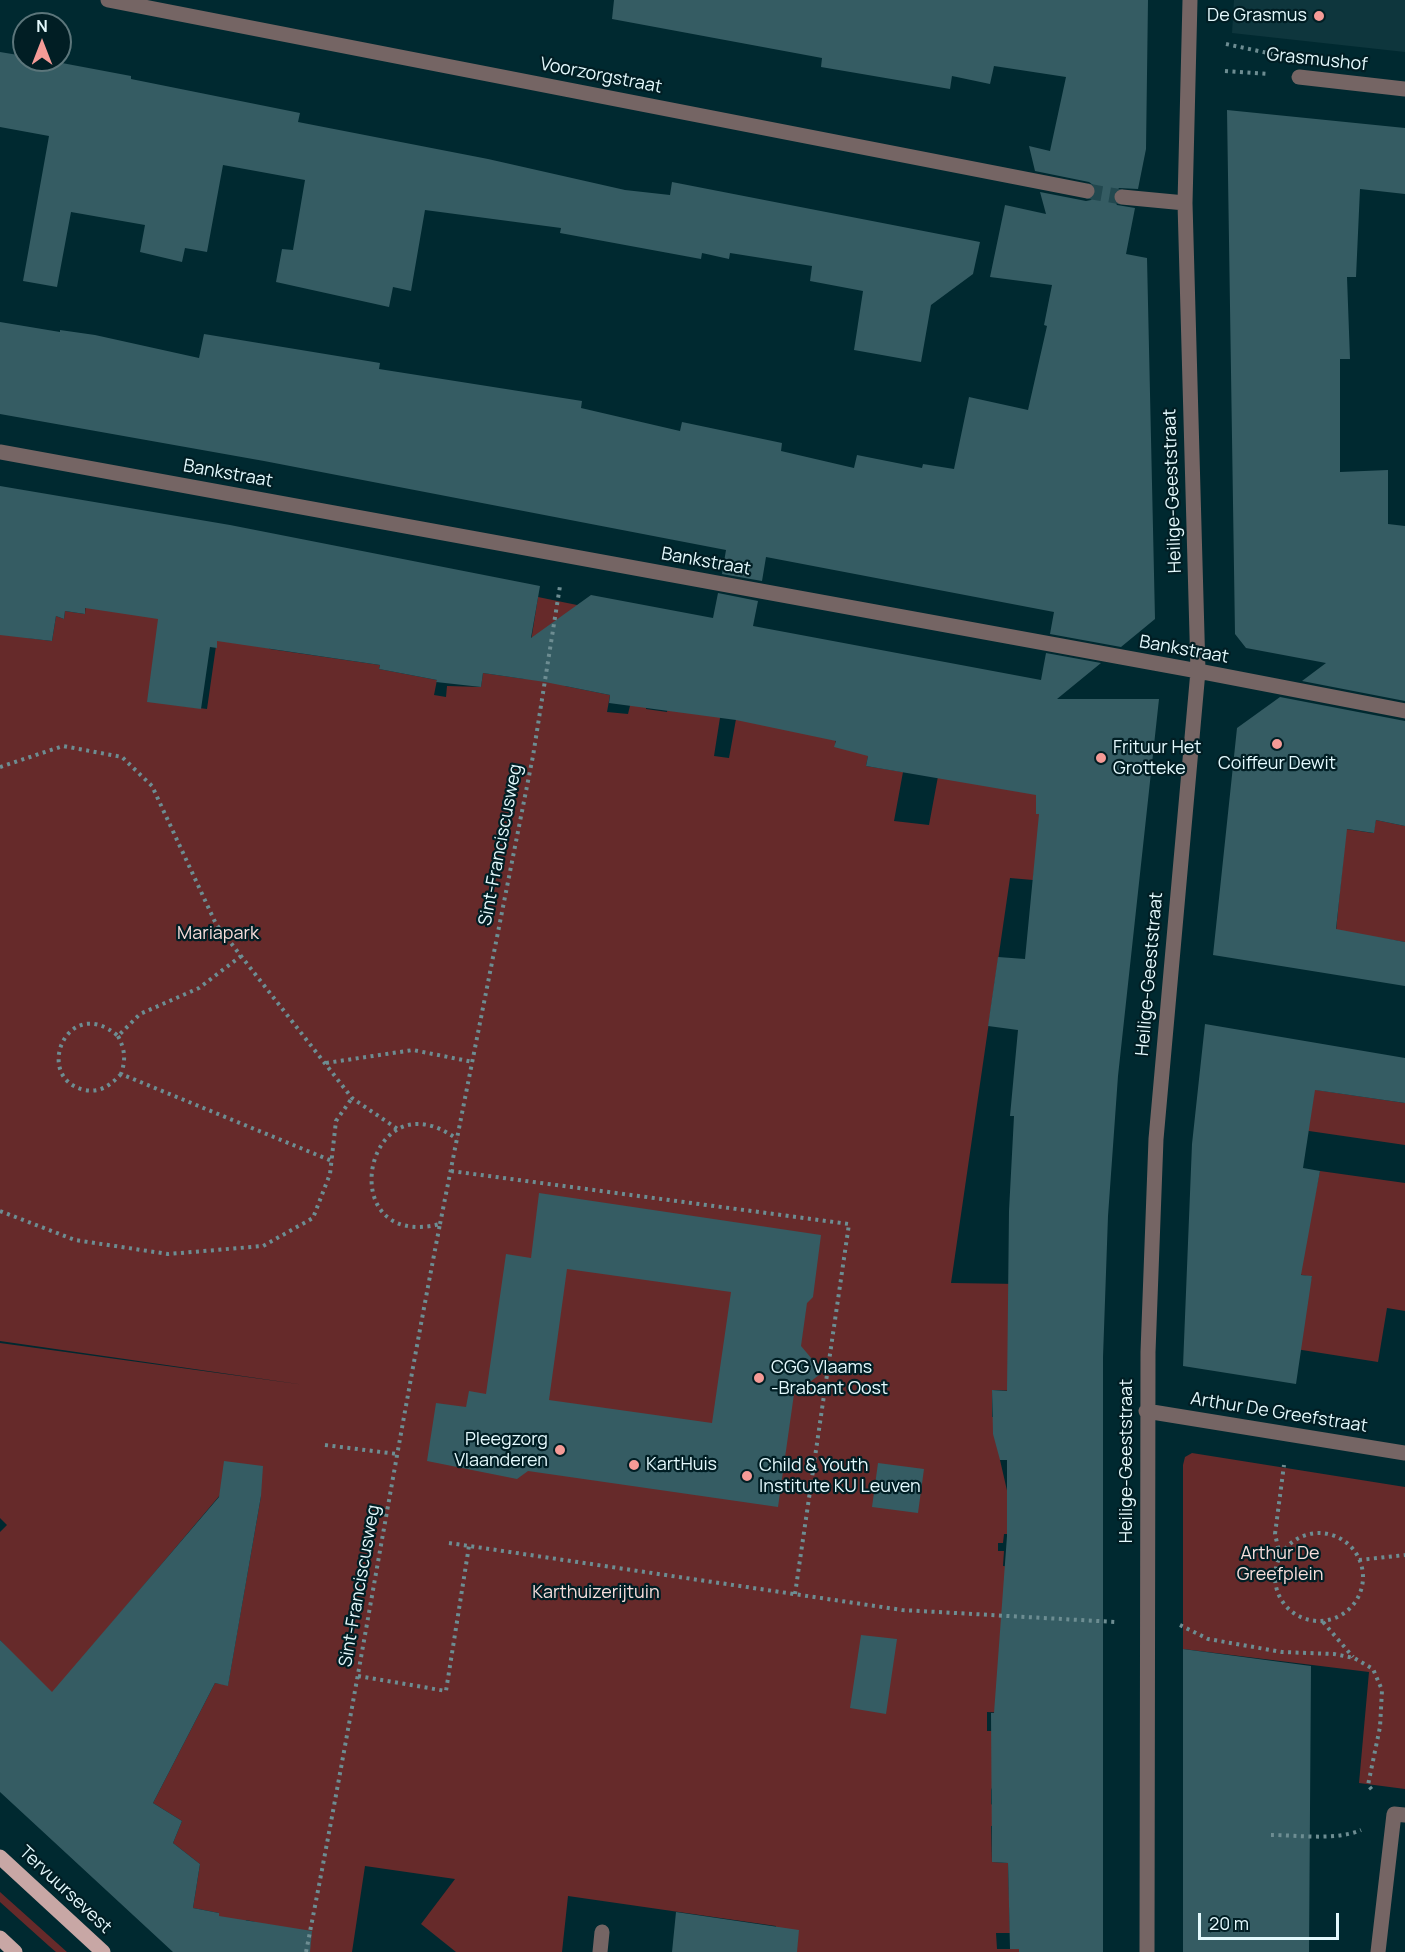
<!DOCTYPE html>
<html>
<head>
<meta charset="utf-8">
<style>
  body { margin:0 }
  #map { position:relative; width:1405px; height:1952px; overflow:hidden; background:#002930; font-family:Manrope,sans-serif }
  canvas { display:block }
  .north { position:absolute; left:12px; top:12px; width:60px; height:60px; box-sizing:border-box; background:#011e24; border:2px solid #5c767b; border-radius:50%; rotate:0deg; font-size:16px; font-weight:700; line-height:24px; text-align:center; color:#e4f9fd }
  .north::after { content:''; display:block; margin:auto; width:21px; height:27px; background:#f59b97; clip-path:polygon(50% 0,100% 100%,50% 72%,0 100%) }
  .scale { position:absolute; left:1198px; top:1913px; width:141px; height:27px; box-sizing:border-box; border:3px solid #e4f9fd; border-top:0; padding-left:8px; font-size:18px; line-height:21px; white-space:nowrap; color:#e4f9fd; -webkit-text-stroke:4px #011e24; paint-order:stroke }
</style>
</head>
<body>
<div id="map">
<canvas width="1405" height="1952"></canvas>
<div class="north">N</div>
<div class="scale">20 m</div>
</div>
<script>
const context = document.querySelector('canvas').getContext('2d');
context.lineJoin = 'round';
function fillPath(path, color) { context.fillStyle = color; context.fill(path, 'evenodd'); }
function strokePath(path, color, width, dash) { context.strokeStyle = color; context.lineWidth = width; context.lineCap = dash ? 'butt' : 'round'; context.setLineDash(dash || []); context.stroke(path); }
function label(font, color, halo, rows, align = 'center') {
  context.font = font + ' Manrope,sans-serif'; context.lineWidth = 4.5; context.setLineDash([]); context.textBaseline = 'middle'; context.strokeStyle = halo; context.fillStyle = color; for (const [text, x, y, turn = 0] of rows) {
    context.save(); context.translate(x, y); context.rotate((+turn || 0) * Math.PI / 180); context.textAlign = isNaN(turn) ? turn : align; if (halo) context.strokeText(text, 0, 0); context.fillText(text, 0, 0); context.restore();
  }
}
fillPath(new Path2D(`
  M 1234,0 L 1405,0 L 1405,52 L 1232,33 Z`), '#0e363d');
fillPath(new Path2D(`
  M 87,588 L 159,615 L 183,706 L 207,709 L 221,611 L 270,649 L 380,665 L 379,669 L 437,680 L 434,695 L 446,697 L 447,686 L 481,687 L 483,673 L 525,679 L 538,597 L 577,605 L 565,686 L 610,695 L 607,712 L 628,714 L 639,669 L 651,671 L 646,709 L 667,712 L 670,696 L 722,705 L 714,756 L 729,758 L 738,708 L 836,738 L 835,747 L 872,737 L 866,766 L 903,772 L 894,821 L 929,825 L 939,771 L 1046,781 L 1033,880 L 1010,878 L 951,1283 L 1020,1284 L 1017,1391 L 992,1390 L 992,1417 L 1010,1417 L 1000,1460 L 1017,1534 L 1004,1534 L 1003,1543 L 998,1543 L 998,1551 L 1004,1551 L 1003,1566 L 1022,1567 L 1021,1600 L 1103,1605 L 1103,1638 L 1001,1632 L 1009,1713 L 987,1712 L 987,1731 L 1015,1731 L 991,1790 L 991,1804 L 1018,1825 L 991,1826 L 992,1862 L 1008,1863 L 1010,1933 L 996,1933 L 997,1949 L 1019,1949 L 1019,1952 L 778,1952 L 776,1926 L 568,1896 L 562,1952 L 456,1952 L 421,1924 L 455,1879 L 365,1866 L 352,1952 L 276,1952 L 255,1922 L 246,1920 L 245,1923 L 218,1919 L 219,1913 L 193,1908 L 200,1864 L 173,1843 L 182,1821 L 153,1803 L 215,1683 L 228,1685 L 261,1496 L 226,1488 L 50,1696 L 0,1640 L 0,1532 L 7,1525 L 0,1518 L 0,1343 L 305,1385 L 0,1341 L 0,597 L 28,638 L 52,641 L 56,616 L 64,619 L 65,611 L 85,614 Z
  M 1376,820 L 1405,826 L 1405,942 L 1336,931 L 1346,829 L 1373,833 Z
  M 1296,1087 L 1405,1103 L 1405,1145 L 1268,1125 Z
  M 1320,1171 L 1405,1183 L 1405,1311 L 1387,1308 L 1378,1362 L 1283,1347 L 1312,1277 L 1298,1274 Z
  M 1192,1453 L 1405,1487 L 1405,1789 L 1359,1783 L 1369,1672 L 1183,1649 L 1183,1465 L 1185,1457 Z
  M 0,1892 L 67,1952 L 56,1952 L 49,1946 L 0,1902 Z`), '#662a2a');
fillPath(new Path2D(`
  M 614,0 L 1148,0 L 1146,149 L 1138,189 L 1119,188 L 1112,197 L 1117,205 L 1135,208 L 1126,254 L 1147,258 L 1155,619 L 1121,647 L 1050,634 L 1054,612 L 766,557 L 762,581 L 722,574 L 726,550 L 264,461 L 0,414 L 0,322 L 60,332 L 60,330 L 95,335 L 199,358 L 204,334 L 380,363 L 379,369 L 582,401 L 581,408 L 680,431 L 682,422 L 782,443 L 781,451 L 854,468 L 857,455 L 922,468 L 923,464 L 954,469 L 969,397 L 1028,410 L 1047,326 L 1044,325 L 1052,285 L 990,277 L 1005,205 L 1046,214 L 1040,192 L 1086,201 L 1091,200 L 1096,193 L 1096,187 L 1089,182 L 1035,171 L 1029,146 L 1050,151 L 1066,77 L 994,66 L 990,84 L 952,76 L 950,89 L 821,67 L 822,58 L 612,19 Z
  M 0,52 L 24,56 L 24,60 L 46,60 L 131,76 L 131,79 L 300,113 L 298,122 L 488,159 L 625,190 L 670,195 L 672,182 L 980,242 L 973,274 L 931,305 L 921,362 L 854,350 L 863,291 L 810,281 L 812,266 L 730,253 L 729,259 L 702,253 L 701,259 L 560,233 L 561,228 L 425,210 L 411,291 L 393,287 L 389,307 L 276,282 L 282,249 L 293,250 L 305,180 L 223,165 L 207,252 L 185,248 L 182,262 L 140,252 L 145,225 L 71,212 L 57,287 L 23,281 L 49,136 L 0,127 Z
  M 1227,110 L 1405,128 L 1405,194 L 1360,189 L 1356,277 L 1347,277 L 1350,359 L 1340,359 L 1340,472 L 1388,470 L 1388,524 L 1405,526 L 1405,701 L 1302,681 L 1326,663 L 1246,648 L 1235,634 Z
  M 0,486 L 230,525 L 540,586 L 531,638 L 591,595 L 713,618 L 718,593 L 758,601 L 753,626 L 1041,680 L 1046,653 L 1101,663 L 1057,699 L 1159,699 L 1118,1076 L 1108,1216 L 1103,1357 L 1103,1952 L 1019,1952 L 1019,1949 L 1010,1949 L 1008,1863 L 992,1862 L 991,1713 L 994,1713 L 1007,1536 L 1007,1460 L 1000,1460 L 993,1434 L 992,1390 L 1007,1391 L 1009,1211 L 1014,1116 L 1010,1116 L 1018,1030 L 988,1026 L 998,957 L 1025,959 L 1039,814 L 1036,814 L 1036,795 L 866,766 L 868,756 L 834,747 L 836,741 L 736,720 L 609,703 L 610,695 L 545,682 L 483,673 L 481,687 L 436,682 L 437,680 L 379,669 L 380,665 L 217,641 L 217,648 L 210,647 L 201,709 L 147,702 L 158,619 L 85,608 L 85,614 L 65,611 L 64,619 L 56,616 L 52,641 L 0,635 Z
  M 1280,697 L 1405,721 L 1405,826 L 1376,820 L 1374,833 L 1347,829 L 1336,929 L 1405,942 L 1405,986 L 1213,955 L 1237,728 Z
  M 1205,1024 L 1405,1058 L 1405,1103 L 1315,1090 L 1303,1168 L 1320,1171 L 1301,1275 L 1312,1276 L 1296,1384 L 1183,1366 L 1192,1144 Z
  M 539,1193 L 821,1235 L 813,1297 L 807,1303 L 801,1346 L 823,1372 L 794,1394 L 778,1507 L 528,1471 L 517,1479 L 427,1461 L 436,1403 L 466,1407 L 469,1391 L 486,1394 L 506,1254 L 531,1258 ZM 567,1269 L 731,1292 L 712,1423 L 549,1400 Z
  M 224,1461 L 263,1466 L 261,1496 L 228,1686 L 215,1683 L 153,1803 L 182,1821 L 173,1843 L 200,1864 L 193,1908 L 219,1913 L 219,1916 L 312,1931 L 310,1952 L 173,1952 L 0,1792 L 0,1640 L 52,1692 L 219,1497 Z
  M 878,1463 L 924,1469 L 918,1513 L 872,1507 Z
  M 861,1635 L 897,1639 L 886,1714 L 850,1708 Z
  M 1183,1649 L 1311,1666 L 1309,1952 L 1183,1952 Z
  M 676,1912 L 799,1930 L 797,1952 L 672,1952 Z`), '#355c63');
strokePath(new Path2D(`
  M 1087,191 L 1122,197`), '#22484f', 15, [15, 8]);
strokePath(new Path2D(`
  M 1226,44 L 1277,55
  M 1225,71 L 1269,74
  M 0,767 L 63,746 L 122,757 L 152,786 L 216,924 L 352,1098 L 399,1130
  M 118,1036 C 125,1050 126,1059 121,1074 L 332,1161
  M 326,1063 L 413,1050 L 473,1062
  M 121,1074 C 111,1085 100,1093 85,1090 C 32,1079 67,992 118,1036 L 140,1014 L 199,988 L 241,956
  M 451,1171 L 849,1224 L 795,1594
  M 0,1211 L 75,1240 L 168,1254 L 263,1246 L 313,1218 L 330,1174 L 336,1121 L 352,1098
  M 440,1224 L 533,756 L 560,586
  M 325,1445 L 397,1454
  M1275 1577a44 44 0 1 1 88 0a44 44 0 1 1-88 0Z
  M 449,1543 L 902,1610 L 1115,1622
  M 1280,1556 L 1275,1534 L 1284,1465
  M 1359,1560 L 1405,1555
  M 1323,1622 L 1353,1657
  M 1180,1625 L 1208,1639 L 1282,1652 L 1334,1654 L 1354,1658 L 1373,1669 L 1382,1690 L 1380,1727 L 1368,1785 L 1373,1791
  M 358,1676 L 446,1691 L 469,1546
  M 1271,1835 C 1298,1835 1336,1841 1361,1830
  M 306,1952 C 354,1710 393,1466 440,1224 C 330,1252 365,1072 457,1139`), '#6d8d92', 4, [3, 4.5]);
strokePath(new Path2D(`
  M 108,0 L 1087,191
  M 1299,77 L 1405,89
  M 1122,197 L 1185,203
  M 0,452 L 1198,671 L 1405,711
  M 1146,1411 L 1405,1453
  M 600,1952 L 602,1932
  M 1147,1952 L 1148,1352 L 1156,1139 L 1198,671 L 1185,203 L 1190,0
  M 1378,1952 L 1394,1814 L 1405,1815`), '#756564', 15);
strokePath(new Path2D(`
  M 0,1857 L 103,1952
  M 0,1938 L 15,1952`), '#c8a7a5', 15);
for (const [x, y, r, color] of [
  [1319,16,6,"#f59b97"],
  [1277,744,6,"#f59b97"],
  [1101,758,6,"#f59b97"],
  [759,1378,6,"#f59b97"],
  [560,1450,6,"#f59b97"],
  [634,1465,6,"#f59b97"],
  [747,1476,6,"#f59b97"]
]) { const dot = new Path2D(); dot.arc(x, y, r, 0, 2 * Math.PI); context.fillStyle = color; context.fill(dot); strokePath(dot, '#011e24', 2); }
label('18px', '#e4f9fd', '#011e24', [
  ["De Grasmus",1307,16,"right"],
  ["Frituur Het",1113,748],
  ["Grotteke",1113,769],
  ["Coiffeur Dewit",1277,764,"center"],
  ["CGG Vlaams",771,1368],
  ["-Brabant Oost",771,1389],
  ["Pleegzorg",548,1440,"right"],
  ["Vlaanderen",548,1461,"right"],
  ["KartHuis",646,1465],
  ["Child & Youth",759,1466],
  ["Institute KU Leuven",759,1487]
], 'left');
label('18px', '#e4f9fd', '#011e24', [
  ["Grasmushof",1317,60,6],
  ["Voorzorgstraat",601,76,11],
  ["Bankstraat",228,474,10],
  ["Heilige-Geeststraat",1173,491,-92],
  ["Bankstraat",706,562,10],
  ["Bankstraat",1184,650,10],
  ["Sint-Franciscusweg",501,845,-79],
  ["Heilige-Geeststraat",1150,974,-85],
  ["Arthur De Greefstraat",1279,1413,9],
  ["Heilige-Geeststraat",1127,1461,-90],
  ["Sint-Franciscusweg",360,1586,-80],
  ["Tervuursevest",65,1890,43]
]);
label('18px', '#f6dddb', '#011e24', [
  ["Mariapark",218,934],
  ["Arthur De",1280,1554],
  ["Greefplein",1280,1575],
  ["Karthuizerijtuin",596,1593]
]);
</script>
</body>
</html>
